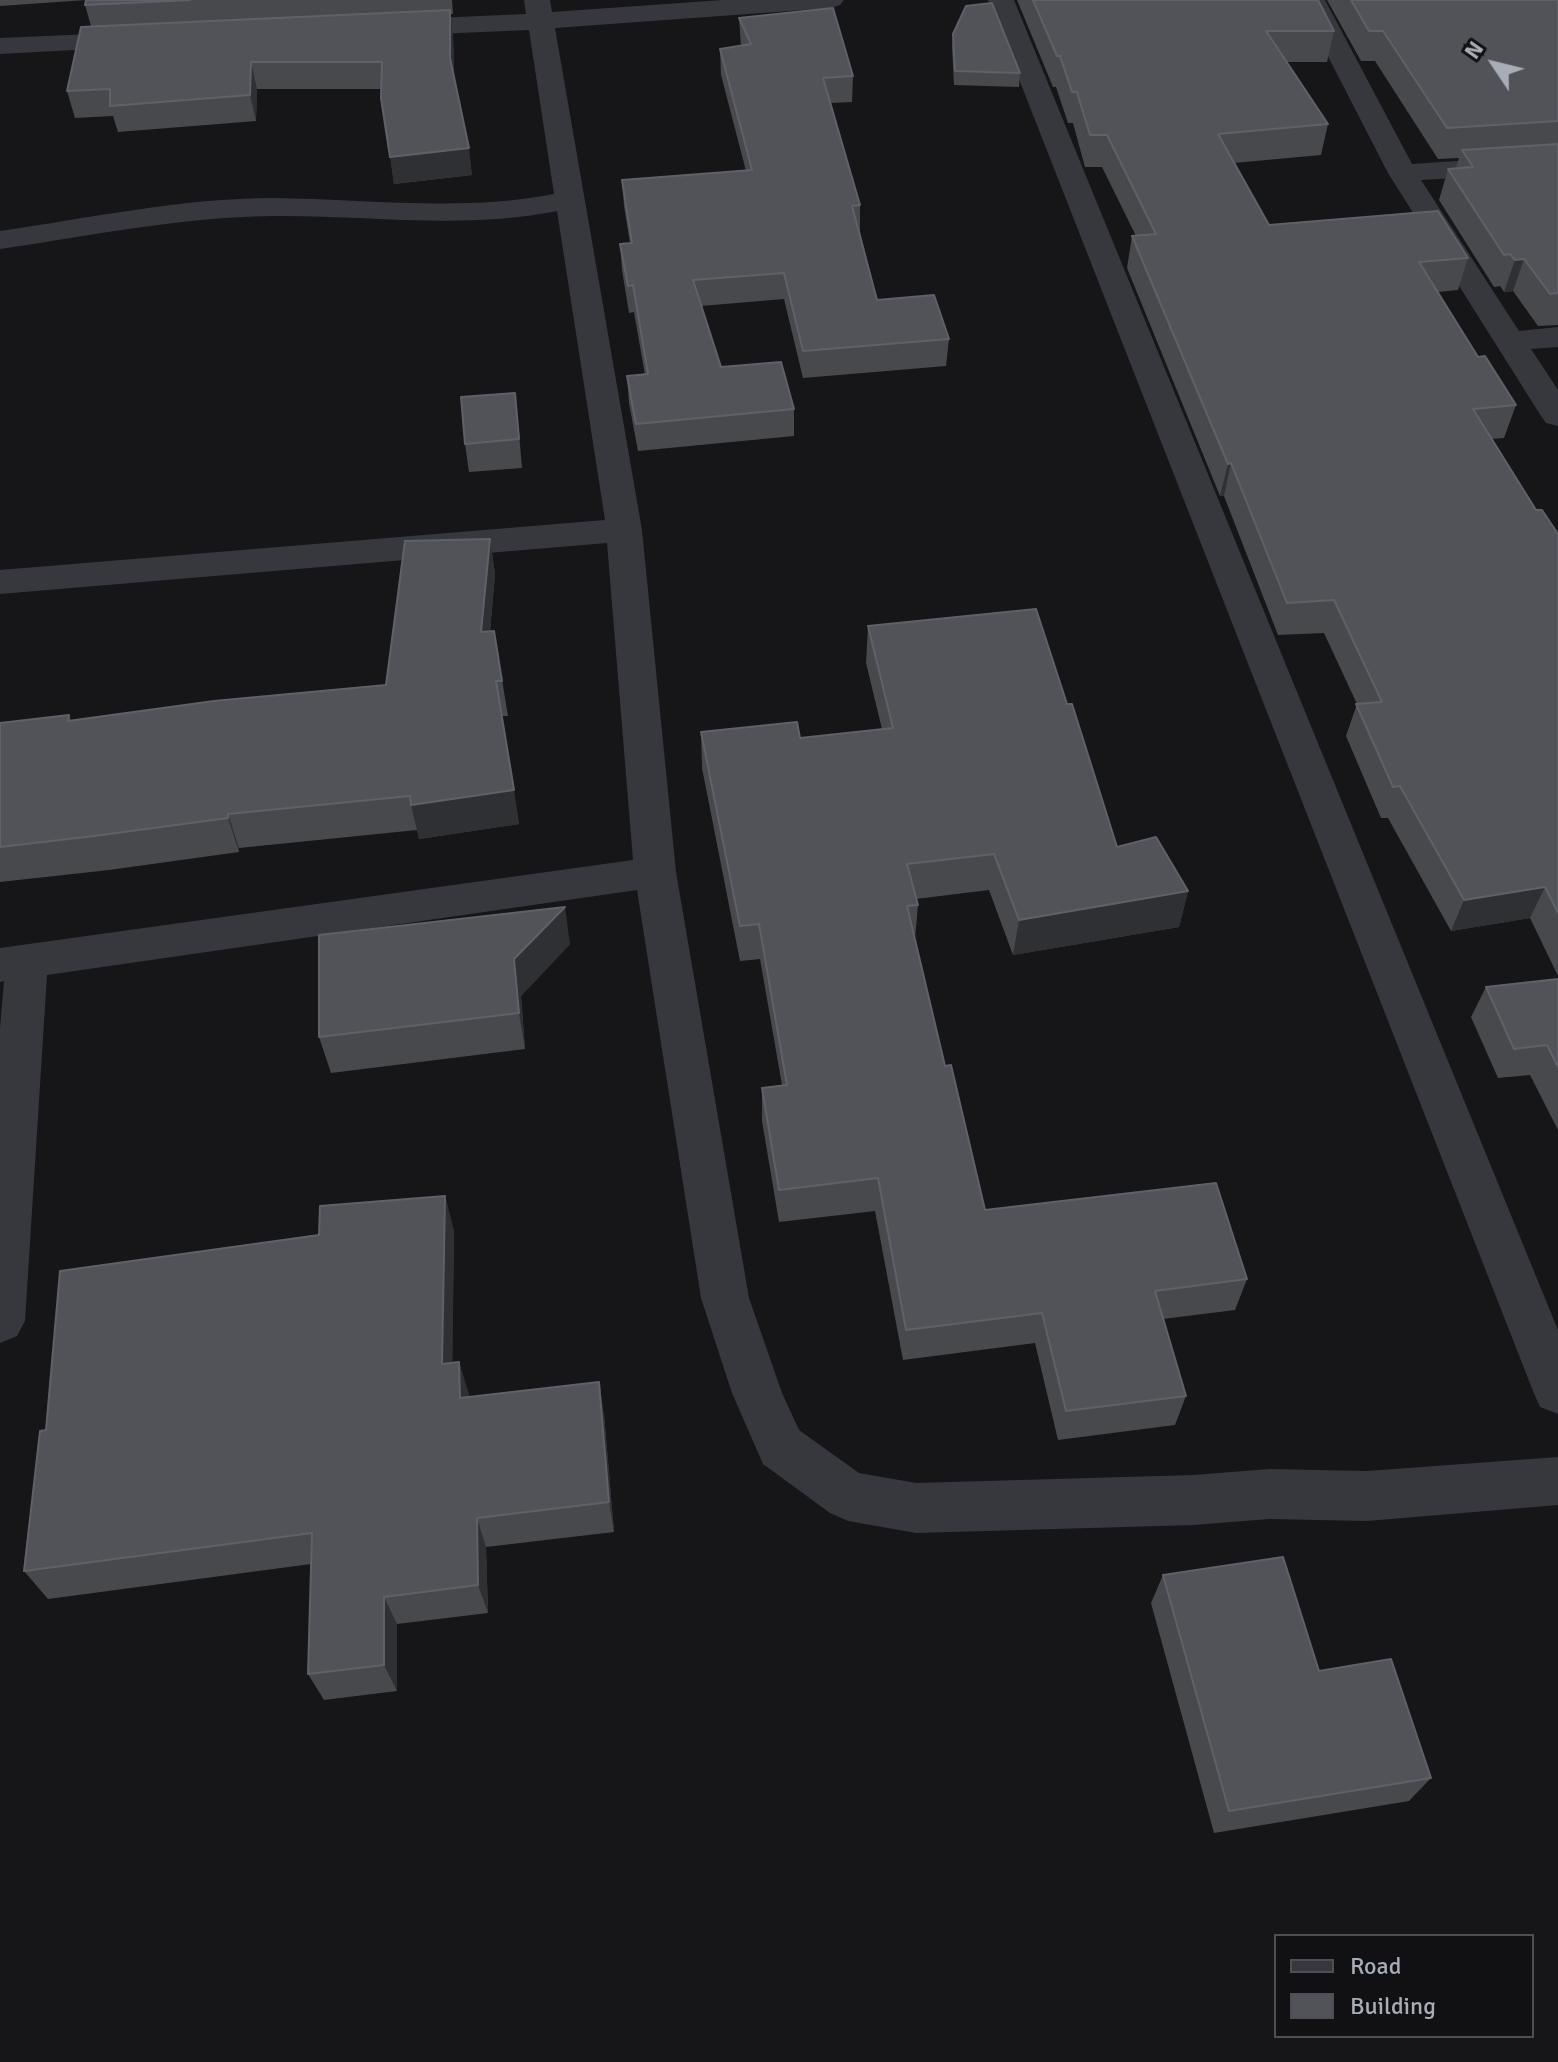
<!DOCTYPE html>
<html>
<head>
<meta charset="utf-8">
<style>
  body { margin:0 }
  #map { position:relative; width:1558px; height:2062px; overflow:hidden; background:#161618; font-family:Signika,sans-serif }
  canvas { display:block }
  .legend { position:absolute; left:1274px; top:1934px; width:260px; height:104px; box-sizing:border-box; background:#111113; border:2px solid #4d4f55; margin:0; padding:10px 14px; list-style:none; font-size:24px; color:#a8adb8 }
  .legend li { display:flex; align-items:center; gap:16px; height:40px }
  .legend b { width:40px; border:2px solid #4d4f55 }
  .north { position:absolute; left:1454px; top:24px; width:80px; height:80px; -webkit-text-stroke:6px #111113; paint-order:stroke; rotate:305deg; font-size:22px; font-weight:700; line-height:32px; text-align:center; color:#a8adb8 }
  .north::after { content:''; display:block; margin:auto; width:28px; height:36px; background:#a8adb8; clip-path:polygon(50% 0,100% 100%,50% 72%,0 100%) }
</style>
</head>
<body>
<div id="map">
<canvas width="1558" height="2062"></canvas>
<ul class="legend">
<li><b style="height:10px;background:#37383d"></b>Road</li>
<li><b style="height:22px;background:#525359"></b>Building</li>
</ul>
<div class="north">N</div>
</div>
<script>
const context = document.querySelector('canvas').getContext('2d');
context.lineJoin = 'round';
function fillPath(path, color) { context.fillStyle = color; context.fill(path, 'evenodd'); }
function strokePath(path, color, width, dash) { context.strokeStyle = color; context.lineWidth = width; context.lineCap = dash ? 'butt' : 'round'; context.setLineDash(dash || []); context.stroke(path); }
fillPath(new Path2D(`
  M 524,0 L 550,0 L 552,12 L 723,0 L 844,0 L 840,5 L 831,8 L 555,28 L 642,530 L 676,872 L 749,1298 L 782,1393 L 799,1430 L 859,1473 L 916,1483 L 1194,1475 L 1269,1469 L 1367,1471 L 1558,1457 L 1558,1505 L 1367,1521 L 1269,1519 L 1194,1525 L 916,1533 L 848,1521 L 830,1513 L 763,1464 L 732,1393 L 701,1298 L 637,890 L 47,975 L 25,1321 L 17,1336 L 0,1343 L 0,1028 L 4,981 L 0,982 L 0,948 L 633,860 L 607,543 L 0,594 L 0,570 L 605,520 L 557,211 C 463,230 367,215 272,216 C 181,217 89,236 0,249 L 0,231 C 90,218 183,198 273,198 C 366,199 462,212 554,194 L 529,30 L 390,36 L 381,34 L 377,28 L 381,22 L 390,20 L 526,14 Z
  M 988,0 L 1014,0 L 1558,1330 L 1558,1414 L 1540,1407 L 1533,1391 Z
  M 1299,0 L 1325,0 L 1412,164 L 1558,154 L 1558,172 L 1421,180 L 1519,331 L 1558,327 L 1558,347 L 1531,349 L 1558,390 L 1558,426 L 1546,423 L 1541,416 L 1388,173 Z
  M 138,32 L 147,34 L 151,40 L 147,46 L 0,54 L 0,38 Z`), '#37383d');
fillPath(new Path2D(`
  M 0,0 L 452,0 L 453,14 L 450,14 L 453,36 L 454,75 L 472,175 L 394,184 L 381,89 L 257,89 L 256,121 L 118,132 L 113,116 L 75,118 L 67,91 L 91,26 L 85,5 L 86,0 L 0,6 Z
  M 1017,0 L 1318,0 L 1334,31 L 1327,62 L 1287,62 L 1328,124 L 1321,155 L 1234,163 L 1269,225 L 1468,258 L 1458,290 L 1437,292 L 1478,357 L 1516,405 L 1504,438 L 1491,439 L 1536,510 L 1558,534 L 1558,976 L 1530,918 L 1451,931 L 1388,818 L 1381,818 L 1346,736 L 1357,704 L 1324,633 L 1278,635 L 1224,496 L 1220,496 L 1127,268 L 1132,236 L 1136,236 L 1102,167 L 1085,167 L 1073,123 L 1068,123 L 1056,87 L 1053,87 Z
  M 1327,0 L 1558,0 L 1558,325 L 1538,326 L 1513,291 L 1504,292 L 1500,286 L 1494,287 L 1439,200 L 1448,169 L 1456,168 L 1459,158 L 1438,159 L 1375,61 L 1361,61 Z
  M 739,18 L 853,76 L 852,102 L 831,103 L 860,205 L 860,232 L 877,300 L 949,339 L 946,366 L 803,378 L 784,299 L 701,306 L 721,367 L 794,409 L 794,436 L 638,451 L 629,403 L 627,376 L 645,375 L 634,312 L 629,313 L 622,270 L 620,244 L 630,243 L 624,206 L 622,180 L 746,171 L 721,75 L 720,49 L 741,46 Z
  M 953,34 L 1020,73 L 1019,87 L 954,85 L 952,47 Z
  M 518,421 L 522,468 L 469,472 L 465,444 Z
  M 490,539 L 495,574 L 490,631 L 494,631 L 508,716 L 502,716 L 519,824 L 419,839 L 417,830 L 239,848 L 239,852 L 109,870 L 0,882 L 0,723 L 69,715 L 71,721 L 386,685 Z
  M 868,626 L 1067,704 L 1117,847 L 1188,891 L 1179,927 L 1013,955 L 989,890 L 916,899 L 918,905 L 915,939 L 945,1066 L 985,1210 L 1247,1279 L 1235,1310 L 1163,1319 L 1186,1396 L 1175,1425 L 1058,1440 L 1035,1343 L 903,1360 L 875,1211 L 779,1222 L 762,1121 L 762,1088 L 782,1085 L 760,959 L 740,961 L 702,768 L 701,732 L 800,738 L 882,729 L 866,663 Z
  M 570,944 L 521,996 L 525,1049 L 331,1073 L 319,1037 Z
  M 1558,979 L 1558,1130 L 1530,1075 L 1498,1078 L 1471,1017 L 1486,987 Z
  M 445,1196 L 454,1232 L 452,1363 L 459,1362 L 469,1397 L 604,1414 L 614,1532 L 486,1547 L 488,1613 L 397,1624 L 397,1691 L 324,1700 L 308,1674 L 311,1564 L 48,1599 L 24,1571 L 46,1430 L 319,1235 Z
  M 1163,1575 L 1319,1671 L 1431,1778 L 1409,1801 L 1214,1833 L 1151,1603 Z`), '#47494d');
fillPath(new Path2D(`
  M 450,10 L 453,36 L 454,85 L 450,58 Z
  M 251,62 L 257,89 L 256,121 L 250,95 Z
  M 469,148 L 472,175 L 394,184 L 390,157 Z
  M 1524,259 L 1513,291 L 1504,292 L 1515,260 Z
  M 1231,463 L 1224,496 L 1220,496 L 1228,464 Z
  M 490,539 L 495,574 L 487,667 L 481,632 Z
  M 514,790 L 519,824 L 419,839 L 411,805 Z
  M 228,814 L 239,848 L 239,852 L 228,818 Z
  M 1545,887 L 1530,918 L 1451,931 L 1464,900 Z
  M 1188,891 L 1179,927 L 1013,955 L 1019,920 Z
  M 565,907 L 570,944 L 521,996 L 525,1049 L 519,1013 L 514,959 Z
  M 445,1196 L 454,1232 L 452,1396 L 442,1364 Z
  M 459,1362 L 469,1394 L 470,1430 L 460,1398 Z
  M 599,1382 L 604,1414 L 614,1532 L 609,1502 Z
  M 477,1518 L 486,1547 L 488,1613 L 478,1585 Z
  M 384,1597 L 397,1624 L 397,1691 L 384,1665 Z`), '#2f3033');
const building = new Path2D(`
  M 86,0 L 190,0 L 85,5 Z
  M 1033,0 L 1318,0 L 1334,31 L 1266,31 L 1328,124 L 1218,134 L 1269,225 L 1438,211 L 1468,258 L 1419,262 L 1478,357 L 1485,356 L 1516,405 L 1473,409 L 1536,510 L 1542,510 L 1558,534 L 1558,913 L 1545,887 L 1464,900 L 1400,786 L 1393,787 L 1356,704 L 1382,702 L 1334,600 L 1287,603 L 1231,463 L 1228,464 L 1132,236 L 1156,234 L 1107,135 L 1090,135 L 1077,92 L 1072,92 L 1060,56 L 1057,56 Z
  M 1351,0 L 1558,0 L 1558,121 L 1447,128 L 1383,31 L 1369,31 Z
  M 992,3 L 1020,73 L 955,71 L 953,34 L 966,6 Z
  M 833,8 L 853,76 L 823,78 L 860,205 L 852,206 L 877,300 L 934,295 L 949,339 L 803,351 L 784,273 L 693,280 L 721,367 L 781,362 L 794,409 L 636,424 L 627,376 L 648,374 L 633,285 L 628,286 L 620,244 L 632,243 L 622,180 L 752,170 L 720,49 L 751,44 L 739,18 Z
  M 450,10 L 450,58 L 469,148 L 390,157 L 381,98 L 382,62 L 251,62 L 250,95 L 110,106 L 110,89 L 67,91 L 81,27 Z
  M 1558,144 L 1558,293 L 1550,294 L 1524,259 L 1515,260 L 1510,254 L 1504,255 L 1448,169 L 1473,167 L 1462,150 Z
  M 515,393 L 519,439 L 465,444 L 461,397 Z
  M 490,539 L 481,632 L 494,631 L 502,681 L 496,681 L 514,790 L 411,805 L 410,796 L 228,814 L 228,818 L 94,836 L 0,847 L 0,723 L 69,715 L 68,721 L 214,701 L 386,685 L 405,541 Z
  M 1036,609 L 1067,704 L 1072,704 L 1117,847 L 1156,837 L 1188,891 L 1019,920 L 994,854 L 907,864 L 918,905 L 907,906 L 945,1066 L 951,1065 L 985,1210 L 1216,1183 L 1247,1279 L 1155,1291 L 1186,1396 L 1066,1411 L 1042,1313 L 906,1330 L 878,1178 L 779,1190 L 762,1088 L 787,1085 L 759,924 L 740,926 L 701,732 L 797,722 L 800,738 L 893,728 L 868,626 Z
  M 565,907 L 514,959 L 519,1013 L 319,1037 L 319,935 Z
  M 1558,979 L 1558,1067 L 1547,1045 L 1514,1049 L 1486,987 Z
  M 445,1196 L 442,1364 L 459,1362 L 460,1398 L 599,1382 L 609,1502 L 477,1518 L 478,1585 L 384,1597 L 384,1665 L 308,1674 L 312,1533 L 24,1571 L 40,1431 L 46,1430 L 60,1271 L 319,1235 L 320,1206 Z
  M 1283,1557 L 1319,1671 L 1391,1659 L 1431,1778 L 1229,1811 L 1163,1575 Z`);
fillPath(building, '#525359');
strokePath(building, '#5f6168', 2);
</script>
</body>
</html>
